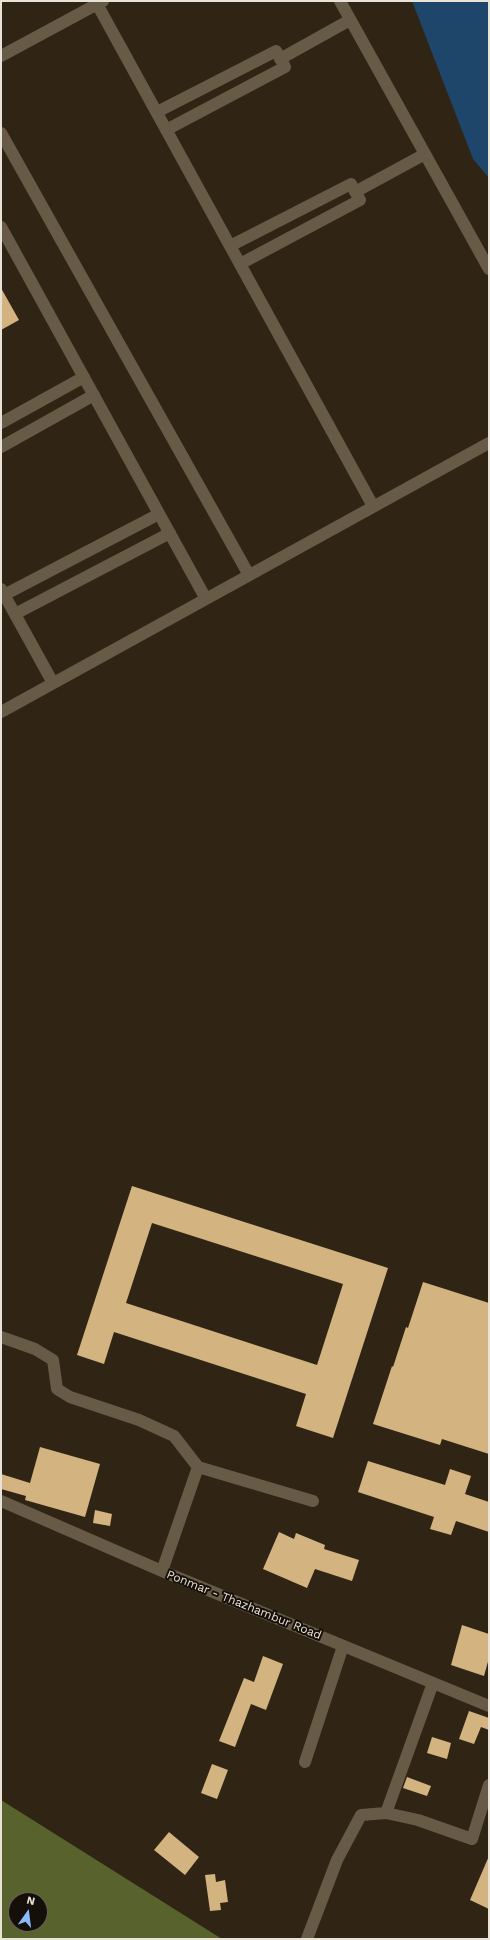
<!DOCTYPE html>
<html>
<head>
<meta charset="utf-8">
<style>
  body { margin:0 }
  #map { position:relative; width:490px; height:1940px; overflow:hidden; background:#302514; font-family:"Work Sans",sans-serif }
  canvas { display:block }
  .frame { position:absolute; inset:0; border:2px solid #e9e2d7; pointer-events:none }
  .north { position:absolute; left:8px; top:1892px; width:40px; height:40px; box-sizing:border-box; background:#140f08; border:1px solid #69635b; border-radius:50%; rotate:14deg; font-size:11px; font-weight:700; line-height:16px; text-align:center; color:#e9e2d7 }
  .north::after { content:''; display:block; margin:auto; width:14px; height:18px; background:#88bbfc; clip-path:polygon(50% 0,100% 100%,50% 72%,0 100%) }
</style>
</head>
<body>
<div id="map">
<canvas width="490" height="1940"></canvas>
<div class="frame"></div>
<div class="north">N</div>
</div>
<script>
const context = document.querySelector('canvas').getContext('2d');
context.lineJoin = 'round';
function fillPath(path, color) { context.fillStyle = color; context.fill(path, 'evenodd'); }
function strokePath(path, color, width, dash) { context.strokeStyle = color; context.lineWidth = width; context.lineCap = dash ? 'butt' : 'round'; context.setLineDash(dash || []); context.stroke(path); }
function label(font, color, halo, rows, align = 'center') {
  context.font = font + ' "Work Sans",sans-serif'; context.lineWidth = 4; context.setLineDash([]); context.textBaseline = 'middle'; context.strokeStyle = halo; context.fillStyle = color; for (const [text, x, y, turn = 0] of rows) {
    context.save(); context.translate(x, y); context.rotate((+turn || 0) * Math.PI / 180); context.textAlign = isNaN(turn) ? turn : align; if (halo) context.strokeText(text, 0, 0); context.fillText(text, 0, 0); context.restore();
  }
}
fillPath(new Path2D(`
  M 1,1800 L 222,1939 L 1,1939 ZM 16,1900 L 40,1900 L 40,1924 L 16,1924 Z`), '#57622d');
fillPath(new Path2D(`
  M 412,1 L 489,1 L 489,178 L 473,159 Z`), '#1e456a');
fillPath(new Path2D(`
  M 1,288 L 19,320 L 1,330 Z
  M 132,1186 L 388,1268 L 333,1438 L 296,1426 L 306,1394 L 114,1332 L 104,1364 L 77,1355 ZM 152,1223 L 343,1284 L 317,1365 L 126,1303 Z
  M 423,1282 L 489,1303 L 489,1454 L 442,1439 L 440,1445 L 373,1424 L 392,1366 L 393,1367 L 406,1327 L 408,1328 Z
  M 40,1447 L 100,1464 L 85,1517 L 25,1500 L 26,1496 L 1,1489 L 1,1474 L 30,1483 Z
  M 368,1461 L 445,1485 L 450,1469 L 471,1476 L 465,1494 L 489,1502 L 489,1532 L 456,1521 L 451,1535 L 430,1529 L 434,1517 L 358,1492 Z
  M 95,1510 L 112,1514 L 110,1526 L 93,1523 Z
  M 279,1532 L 294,1539 L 296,1533 L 325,1545 L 324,1549 L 359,1560 L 352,1581 L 315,1569 L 307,1588 L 263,1569 Z
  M 462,1625 L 489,1634 L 489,1658 L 484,1676 L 451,1665 Z
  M 263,1656 L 283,1664 L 266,1710 L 251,1704 L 235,1747 L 219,1741 L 244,1678 L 254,1682 Z
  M 469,1711 L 489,1718 L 489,1730 L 481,1727 L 474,1744 L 459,1739 Z
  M 432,1737 L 451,1743 L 447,1759 L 427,1753 Z
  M 212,1764 L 228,1770 L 217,1799 L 201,1793 Z
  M 407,1777 L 431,1786 L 427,1796 L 403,1788 Z
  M 169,1832 L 199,1857 L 185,1875 L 154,1850 Z
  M 489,1856 L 489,1909 L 470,1900 Z
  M 215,1874 L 216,1882 L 225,1880 L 228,1902 L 220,1903 L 221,1910 L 210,1911 L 205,1875 Z`), '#d3b380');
strokePath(new Path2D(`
  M 340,1 L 489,269
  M 97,4 L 373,506
  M 1,56 L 103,1
  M 280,59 L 350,20
  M 157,112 L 276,51 L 285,67 L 166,130
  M 1,133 L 249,575
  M 355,192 L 425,154
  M 1,227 L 206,599
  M 230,246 L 351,184 L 360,200 L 240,264
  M 1,423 L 84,377
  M 1,447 L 94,395
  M 1,589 L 53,683
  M 4,595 L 159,514
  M 15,614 L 170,533
  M 1,712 L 489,443
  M 1,1337 L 35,1349 L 53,1360 L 57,1389 L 70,1397 L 139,1420 L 174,1436 L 198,1467 L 162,1571
  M 198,1467 L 313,1501
  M 1,1501 L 162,1571 L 489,1706
  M 305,1762 L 343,1646
  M 386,1813 L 418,1820 L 472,1839 L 489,1785
  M 307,1939 L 337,1860 L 361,1815 L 386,1813 L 433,1683`), '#675b48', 12);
label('12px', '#e9e2d7', '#140f08', [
  ["Ponmar - Thazhambur Road",244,1605,22]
]);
</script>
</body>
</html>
